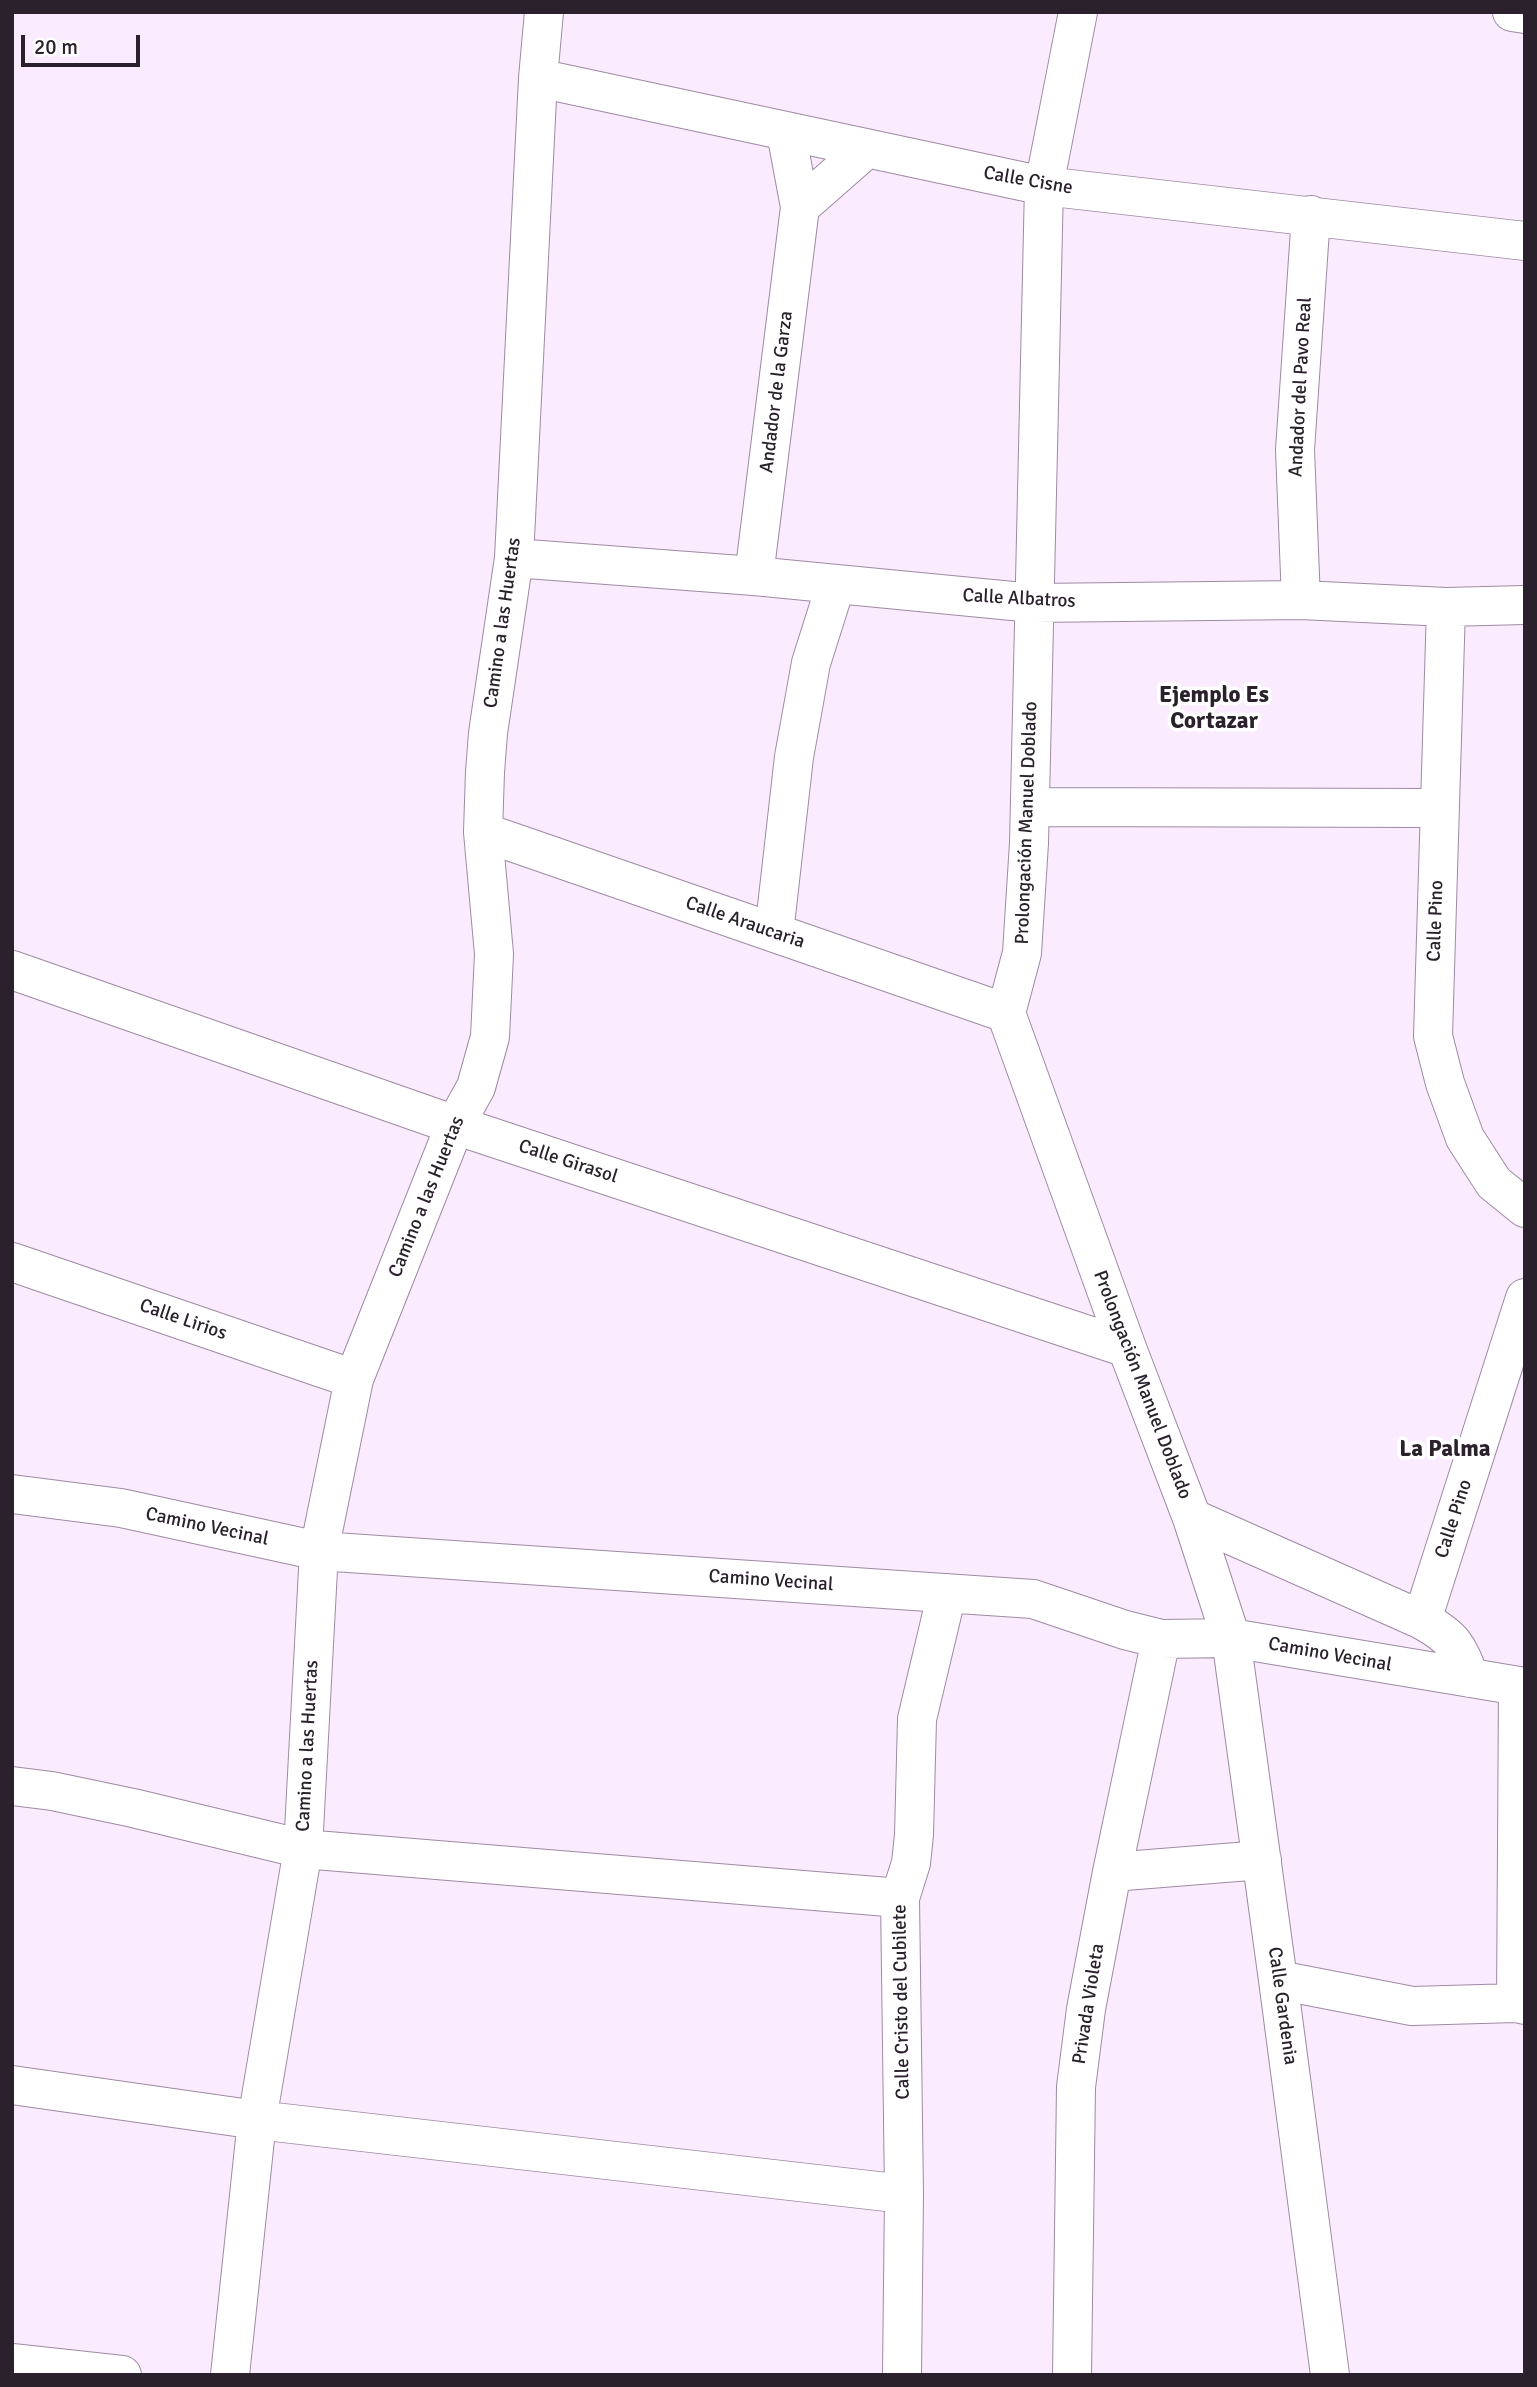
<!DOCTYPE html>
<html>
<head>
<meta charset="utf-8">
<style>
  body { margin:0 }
  #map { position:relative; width:1537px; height:2387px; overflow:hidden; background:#faecfe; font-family:Signika,sans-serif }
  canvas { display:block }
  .frame { position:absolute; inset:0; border:14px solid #2a212c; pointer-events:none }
  .scale { position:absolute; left:21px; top:35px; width:119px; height:32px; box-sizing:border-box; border:4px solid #2a212c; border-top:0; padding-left:9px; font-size:21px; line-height:24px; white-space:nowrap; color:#2a212c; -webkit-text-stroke:5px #fff; paint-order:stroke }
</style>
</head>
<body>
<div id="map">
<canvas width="1537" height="2387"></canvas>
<div class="frame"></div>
<div class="scale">20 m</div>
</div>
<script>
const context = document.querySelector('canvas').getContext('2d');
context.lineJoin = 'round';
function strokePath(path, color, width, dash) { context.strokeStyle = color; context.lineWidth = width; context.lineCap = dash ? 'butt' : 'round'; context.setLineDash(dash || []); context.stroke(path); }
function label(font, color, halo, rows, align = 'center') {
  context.font = font + ' Signika,sans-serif'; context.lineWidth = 7; context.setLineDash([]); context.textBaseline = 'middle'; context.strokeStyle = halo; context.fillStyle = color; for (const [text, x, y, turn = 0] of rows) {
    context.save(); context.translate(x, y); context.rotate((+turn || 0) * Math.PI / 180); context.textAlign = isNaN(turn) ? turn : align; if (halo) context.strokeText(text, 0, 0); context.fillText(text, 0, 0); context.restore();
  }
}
const street = new Path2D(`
  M 1078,12 L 1044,186 L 1029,843 L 1022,953 L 1006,1013 L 1127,1348 L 1192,1518 L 1231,1638 L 1278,1980 L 1330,2375
  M 1512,12 L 1525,14
  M 538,78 L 1044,186 L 1525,241
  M 800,207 L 866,149
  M 514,558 L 754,576 L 1033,603 L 1301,600 L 1446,607 L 1525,605
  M 754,576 L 800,207 L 786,132
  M 1301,600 L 1295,450 L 1311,215
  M 1446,607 L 1433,1036 L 1445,1083 L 1465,1138 L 1494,1183 L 1525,1208
  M 1030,807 L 1439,808
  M 483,832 L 1006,1013
  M 774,933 L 794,757 L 811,663 L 836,584
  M 12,970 L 455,1125 L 1127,1348
  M 12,1262 L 354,1379
  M 12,1494 L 121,1508 L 319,1551 L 1033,1599 L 1125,1630 L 1161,1639 L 1231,1638 L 1525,1687
  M 1192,1518 L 1422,1620 C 1454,1638 1457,1645 1470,1678
  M 1422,1620 L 1525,1298
  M 12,1786 L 52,1791 L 133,1808 L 303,1849 L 900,1898
  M 1112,1872 L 1262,1860
  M 1278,1980 L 1412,2006 L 1516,2003 L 1525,2005
  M 1516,2003 L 1518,1686
  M 12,2085 L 257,2120 L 904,2194
  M 12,2363 L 122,2375
  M 230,2375 L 257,2120 L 303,1849 L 319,1551 L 354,1379 L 455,1125 L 476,1087 L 490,1037 L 494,954 L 483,832 L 485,772 L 488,733 L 514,558 L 538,78 L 544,12
  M 902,2375 L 904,2194 L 900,1898 L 911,1863 L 914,1835 L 917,1719 L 947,1593
  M 1072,2375 L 1076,2087 L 1086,2009 L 1112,1872 L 1161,1639`);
strokePath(street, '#9f89a5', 40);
strokePath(street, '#fff', 38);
label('19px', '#2a212c', '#fff', [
  ["Calle Cisne",1028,181,10],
  ["Andador del Pavo Real",1301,387,-87],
  ["Andador de la Garza",777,392,-83],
  ["Calle Albatros",1019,599,3],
  ["Camino a las Huertas",503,623,-82],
  ["Prolongación Manuel Doblado",1027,823,-88],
  ["Calle Pino",1436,921,-88],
  ["Calle Araucaria",745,923,19],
  ["Calle Girasol",568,1162,18],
  ["Camino a las Huertas",427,1197,-68],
  ["Calle Lirios",183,1320,19],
  ["Prolongación Manuel Doblado",1142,1385,69],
  ["Calle Pino",1454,1519,-72],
  ["Camino Vecinal",207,1527,12],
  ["Camino Vecinal",771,1581,4],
  ["Camino Vecinal",1330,1655,10],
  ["Camino a las Huertas",308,1746,-87],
  ["Calle Cristo del Cubilete",902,2002,-91],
  ["Privada Violeta",1089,2004,-81],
  ["Calle Gardenia",1282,2006,82]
]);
label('bold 23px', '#2a212c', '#fff', [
  ["Ejemplo Es",1214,696],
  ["Cortazar",1214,722],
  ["La Palma",1445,1450]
]);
</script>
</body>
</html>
